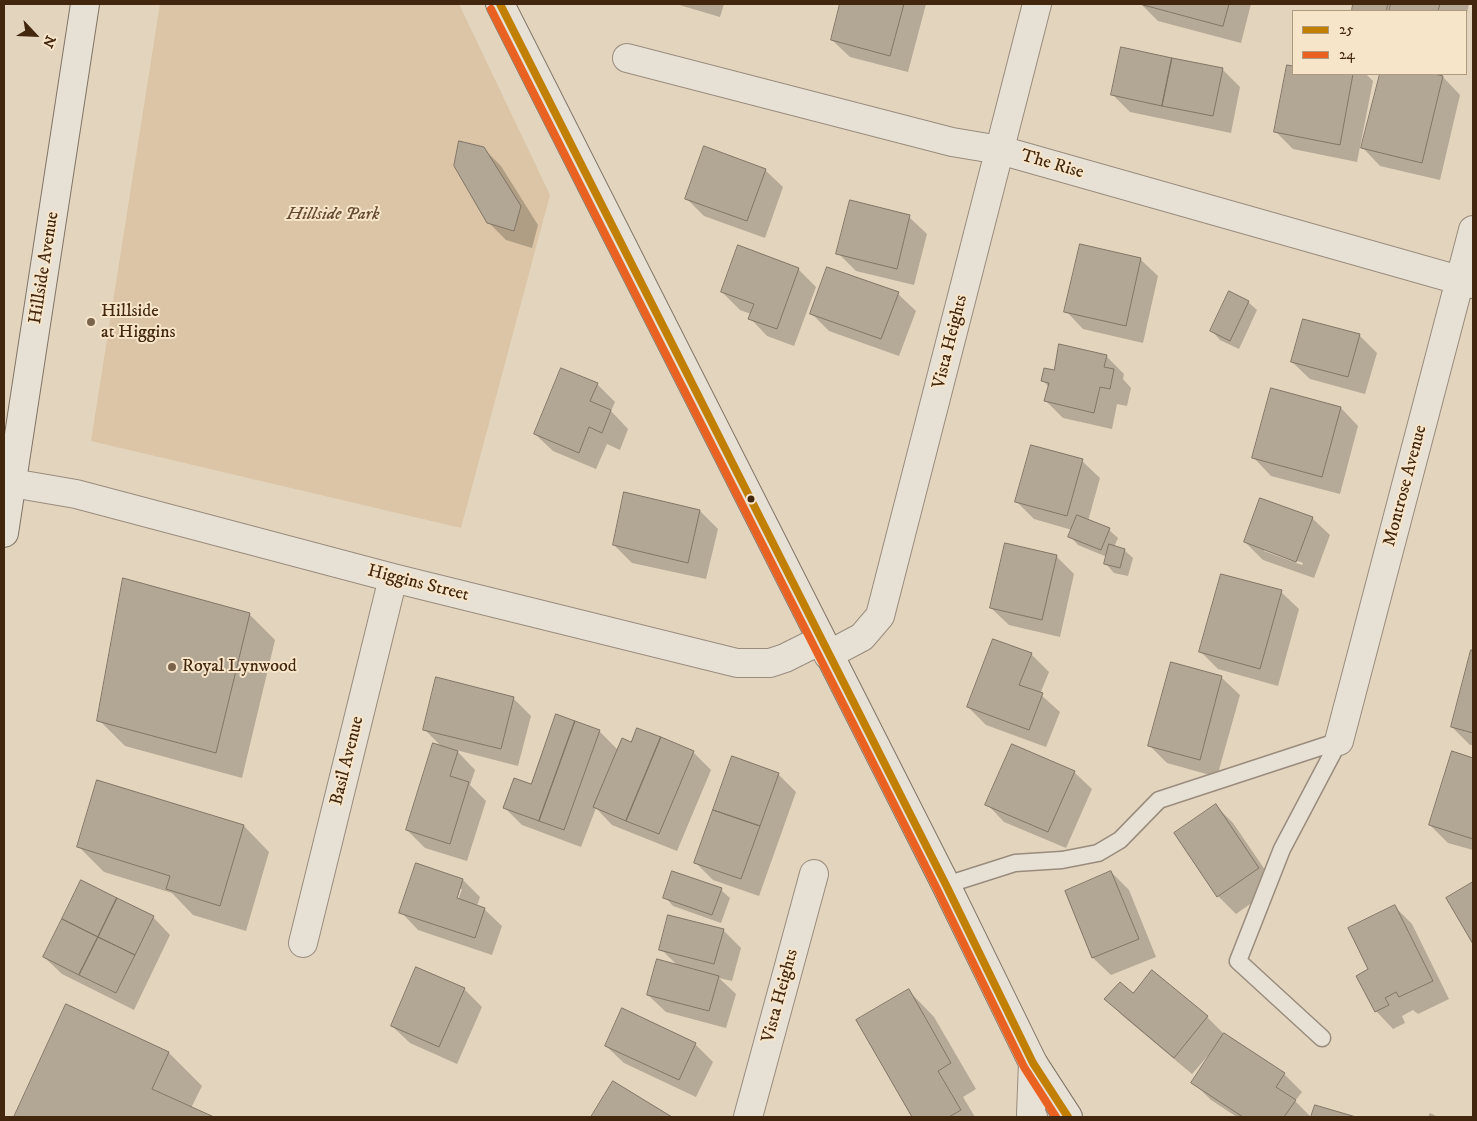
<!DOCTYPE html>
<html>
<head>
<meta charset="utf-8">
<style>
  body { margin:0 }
  #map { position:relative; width:1477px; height:1121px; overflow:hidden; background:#e3d4bd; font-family:"IM FELL DW Pica",serif }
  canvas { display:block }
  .frame { position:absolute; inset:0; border:5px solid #42260e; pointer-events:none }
  .legend { position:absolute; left:1292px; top:10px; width:175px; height:65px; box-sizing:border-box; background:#f7e5ca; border:1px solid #af997f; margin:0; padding:6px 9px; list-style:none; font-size:15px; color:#42260e }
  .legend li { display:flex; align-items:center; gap:10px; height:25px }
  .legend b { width:25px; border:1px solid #af997f }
  .north { position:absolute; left:10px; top:10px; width:50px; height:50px; -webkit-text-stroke:4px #f7e5ca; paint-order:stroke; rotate:115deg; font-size:14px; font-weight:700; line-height:20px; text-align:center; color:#42260e }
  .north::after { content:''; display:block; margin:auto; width:18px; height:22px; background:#42260e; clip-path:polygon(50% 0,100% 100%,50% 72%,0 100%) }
</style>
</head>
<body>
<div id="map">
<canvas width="1477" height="1121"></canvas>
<div class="frame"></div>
<ul class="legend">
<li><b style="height:6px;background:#c18004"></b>25</li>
<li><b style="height:6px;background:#e96221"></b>24</li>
</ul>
<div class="north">N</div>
</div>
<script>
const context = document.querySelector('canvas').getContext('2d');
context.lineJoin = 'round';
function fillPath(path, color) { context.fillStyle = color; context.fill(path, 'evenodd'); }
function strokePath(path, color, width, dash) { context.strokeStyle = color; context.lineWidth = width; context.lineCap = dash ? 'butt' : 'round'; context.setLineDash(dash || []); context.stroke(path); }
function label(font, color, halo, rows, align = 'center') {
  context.font = font + ' "IM FELL DW Pica",serif'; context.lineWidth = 4; context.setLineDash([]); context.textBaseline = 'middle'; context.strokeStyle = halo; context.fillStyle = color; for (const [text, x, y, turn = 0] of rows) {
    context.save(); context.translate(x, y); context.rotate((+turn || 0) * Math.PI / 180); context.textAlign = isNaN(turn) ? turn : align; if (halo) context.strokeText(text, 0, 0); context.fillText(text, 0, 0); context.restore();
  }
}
fillPath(new Path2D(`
  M 160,4 L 459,4 L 550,195 L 461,528 L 91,441 Z`), '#dbc5a6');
fillPath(new Path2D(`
  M 676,4 L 724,4 L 720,17 Z
  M 841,4 L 926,4 L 908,72 L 850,57 L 832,40 Z
  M 1141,4 L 1251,4 L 1241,43 L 1158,21 Z
  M 1354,4 L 1469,4 L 1467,13 L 1466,11 L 1451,10 L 1453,11 L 1353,11 Z
  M 1288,66 L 1293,68 L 1293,74 L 1366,74 L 1373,81 L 1357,162 L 1293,149 L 1275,131 Z
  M 1222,69 L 1240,87 L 1231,133 L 1130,112 L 1112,94 Z
  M 1381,74 L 1428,74 L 1443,77 L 1460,95 L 1440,180 L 1380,166 L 1363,148 Z
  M 483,148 L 501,166 L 538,225 L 532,248 L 506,240 L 488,222 Z
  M 765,170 L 783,187 L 765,238 L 704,216 L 686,198 Z
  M 909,217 L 927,234 L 914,285 L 856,271 L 838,253 Z
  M 1140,259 L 1158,276 L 1143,343 L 1083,329 L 1066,311 Z
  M 798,269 L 816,287 L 794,346 L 767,336 L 750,318 L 751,314 L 740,310 L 722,292 Z
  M 898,294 L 916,311 L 899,356 L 829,331 L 812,314 Z
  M 1248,302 L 1257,310 L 1239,349 L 1220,340 L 1212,331 Z
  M 1359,335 L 1377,353 L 1365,394 L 1310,379 L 1292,362 Z
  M 1106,356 L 1124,374 L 1123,379 L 1131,388 L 1127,406 L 1117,404 L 1112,429 L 1063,418 L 1046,401 L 1049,387 L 1043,381 L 1054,371 Z
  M 597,384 L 615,402 L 611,411 L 628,429 L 620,450 L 607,444 L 596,469 L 553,451 L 535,434 Z
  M 1272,389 L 1341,408 L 1358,426 L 1340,494 L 1271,476 L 1254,458 Z
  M 1082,461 L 1100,478 L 1088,521 L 1109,530 L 1118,538 L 1114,547 L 1124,550 L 1133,558 L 1128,576 L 1114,573 L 1106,564 L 1107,557 L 1078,545 L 1070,536 L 1072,530 L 1034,519 L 1016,501 Z
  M 625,494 L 700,511 L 718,529 L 706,579 L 632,563 L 614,545 Z
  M 1312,518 L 1330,535 L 1314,578 L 1263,560 L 1245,542 ZM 1264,549 L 1303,563 L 1302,565 L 1264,551 Z
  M 1056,556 L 1074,574 L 1060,637 L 1009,625 L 991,608 Z
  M 1281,592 L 1299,609 L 1278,686 L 1218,669 L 1201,652 Z
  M 249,614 L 275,640 L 242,778 L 125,746 L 99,720 Z
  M 1472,651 L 1473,652 L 1473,745 L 1470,745 L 1452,727 Z
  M 1031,654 L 1049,672 L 1040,694 L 1060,712 L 1046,747 L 986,725 L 968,707 Z
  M 1172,664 L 1222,678 L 1240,695 L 1217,777 L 1167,763 L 1149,745 Z
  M 513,698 L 531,716 L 518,766 L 456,750 L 475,770 L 470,785 L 486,801 L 467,861 L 425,848 L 407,830 L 443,748 L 424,729 Z
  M 599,731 L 618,750 L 632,744 L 693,752 L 711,770 L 677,851 L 612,825 L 596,808 L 581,847 L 522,825 L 505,808 Z
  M 1453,753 L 1473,759 L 1473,850 L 1448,843 L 1430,825 Z
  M 1074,772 L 1092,789 L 1066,848 L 1004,822 L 987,804 Z
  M 778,774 L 796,792 L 759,896 L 713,880 L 695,862 Z
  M 98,782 L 244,826 L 269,852 L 246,931 L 193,915 L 172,893 L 104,872 L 79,847 Z
  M 1216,806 L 1233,823 L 1276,886 L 1236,914 L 1218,896 Z
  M 1111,872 L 1129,890 L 1156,957 L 1111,975 L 1093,958 L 1066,892 Z
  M 463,880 L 480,897 L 477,906 L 484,909 L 502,926 L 492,955 L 418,930 L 401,912 ZM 459,889 L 462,889 L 456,905 L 454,904 Z
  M 1473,883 L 1473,942 L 1447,898 Z
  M 721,890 L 730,898 L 721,923 L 673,906 L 665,897 Z
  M 1394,906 L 1412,924 L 1449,999 L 1418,1014 L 1413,1010 L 1402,1016 L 1405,1023 L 1393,1029 L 1376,1011 L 1370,970 Z
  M 153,917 L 170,935 L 134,1010 L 62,974 L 44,957 Z
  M 723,930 L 741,948 L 732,981 L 719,978 L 736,994 L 726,1028 L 666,1012 L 648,995 L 678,966 L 661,949 Z
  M 1152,972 L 1207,1017 L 1224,1034 L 1284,1074 L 1302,1092 L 1295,1101 L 1311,1117 L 1237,1117 L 1211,1100 L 1193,1082 L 1213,1052 L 1212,1051 L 1192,1074 L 1124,1017 L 1106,999 L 1133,994 Z
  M 464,989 L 482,1007 L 457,1064 L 410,1043 L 392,1026 Z
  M 909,991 L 934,1017 L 976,1089 L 963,1097 L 975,1117 L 914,1117 L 858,1020 Z
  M 67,1006 L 169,1053 L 202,1086 L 191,1108 L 211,1117 L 16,1117 Z
  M 695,1044 L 713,1062 L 696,1097 L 624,1063 L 606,1046 Z
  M 613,1082 L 671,1117 L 592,1117 Z
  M 1430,1113 L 1438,1117 L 1428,1117 Z`), '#0003');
const building = new Path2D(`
  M 840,4 L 904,4 L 890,56 L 831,40 Z
  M 1140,4 L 1229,4 L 1223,26 Z
  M 1353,4 L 1388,4 L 1386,11 L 1352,11 Z
  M 1391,4 L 1440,4 L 1438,11 L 1389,11 Z
  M 1121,47 L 1172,58 L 1162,106 L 1111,95 Z
  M 1172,58 L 1223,68 L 1213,116 L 1162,106 Z
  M 1287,65 L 1293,66 L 1293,74 L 1353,74 L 1340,145 L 1274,132 Z
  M 1380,74 L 1434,74 L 1443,76 L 1422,163 L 1361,148 Z
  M 459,141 L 484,147 L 521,206 L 514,231 L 487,223 L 454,166 Z
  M 704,146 L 766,169 L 747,221 L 685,199 Z
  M 850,200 L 910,215 L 897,269 L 836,254 Z
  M 1080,244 L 1141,258 L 1126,326 L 1064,312 Z
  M 738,245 L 799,268 L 777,329 L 748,319 L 754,304 L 721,292 Z
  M 827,267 L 899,292 L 881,339 L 810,314 Z
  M 1229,291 L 1249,301 L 1230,341 L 1210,331 Z
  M 1303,319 L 1360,334 L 1348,377 L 1291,362 Z
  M 1059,344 L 1107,355 L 1104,367 L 1114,369 L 1110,389 L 1100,387 L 1094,413 L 1044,401 L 1049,383 L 1041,381 L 1044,368 L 1054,370 Z
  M 561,368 L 598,383 L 590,401 L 611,410 L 602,433 L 589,427 L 579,453 L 534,434 Z
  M 1271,388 L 1341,407 L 1322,477 L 1252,458 Z
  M 1031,445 L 1083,459 L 1067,516 L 1015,502 Z
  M 624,492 L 700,510 L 688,563 L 613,545 Z
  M 1260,498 L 1313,517 L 1296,562 L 1244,542 Z
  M 1077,515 L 1110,528 L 1101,550 L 1068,537 Z
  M 1005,543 L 1057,555 L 1042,620 L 990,608 Z
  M 1109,544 L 1125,549 L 1120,568 L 1104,564 Z
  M 1221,574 L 1282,590 L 1260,669 L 1199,652 Z
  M 123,578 L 250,613 L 216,753 L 97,721 Z
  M 993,639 L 1032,653 L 1019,685 L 1043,693 L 1029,730 L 967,707 Z
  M 1471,650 L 1473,650 L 1473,733 L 1451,727 Z
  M 1171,662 L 1222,676 L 1200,760 L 1148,746 Z
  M 436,677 L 514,697 L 501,749 L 423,730 Z
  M 556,714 L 575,721 L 539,821 L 503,808 L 514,778 L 531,784 Z
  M 575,721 L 600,730 L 564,830 L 539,821 Z
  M 637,728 L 661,737 L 626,821 L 593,807 L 622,738 L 631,742 Z
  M 661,737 L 694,751 L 659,834 L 626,821 Z
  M 433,743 L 458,751 L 450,776 L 469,782 L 450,844 L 406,830 Z
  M 1012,744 L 1075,771 L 1048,832 L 985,805 Z
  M 1452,751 L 1473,758 L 1473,839 L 1429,825 Z
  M 732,756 L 779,773 L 760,826 L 713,810 Z
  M 97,780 L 244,825 L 220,906 L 166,889 L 170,876 L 77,847 Z
  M 1216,804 L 1259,868 L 1217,897 L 1174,833 Z
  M 713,810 L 760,826 L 741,879 L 694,863 Z
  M 416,863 L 463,879 L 457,898 L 485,908 L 475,938 L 399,913 Z
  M 672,871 L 722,888 L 712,915 L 663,898 Z
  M 1111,871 L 1139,939 L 1092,958 L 1065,891 Z
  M 81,880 L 117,898 L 98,937 L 62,919 Z
  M 1473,882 L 1473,944 L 1446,898 Z
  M 117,898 L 154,916 L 135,955 L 98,937 Z
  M 1395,905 L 1433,981 L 1399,997 L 1396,992 L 1385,998 L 1389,1005 L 1375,1012 L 1356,976 L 1368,969 L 1348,928 Z
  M 668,915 L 724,929 L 714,964 L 659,950 Z
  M 62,919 L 98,937 L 79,975 L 43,957 Z
  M 98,937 L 135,955 L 116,993 L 79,975 Z
  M 657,959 L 719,976 L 709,1011 L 647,995 Z
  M 416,967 L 465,988 L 439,1047 L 391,1026 Z
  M 1152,970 L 1208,1016 L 1174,1058 L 1104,999 L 1120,982 L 1133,993 Z
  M 909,989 L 951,1063 L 938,1071 L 961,1110 L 949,1117 L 912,1117 L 856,1020 Z
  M 66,1004 L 169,1052 L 152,1089 L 214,1117 L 14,1117 Z
  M 622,1008 L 696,1043 L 679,1080 L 605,1046 Z
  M 1224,1033 L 1285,1073 L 1276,1087 L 1296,1100 L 1284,1117 L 1243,1117 L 1191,1083 Z
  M 613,1081 L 672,1117 L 591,1117 Z
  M 1315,1105 L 1356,1117 L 1311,1117 Z`);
fillPath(building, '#b2a695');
strokePath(building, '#817566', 1);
const service = new Path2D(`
  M 946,885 L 1015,863 L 1062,860 L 1098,853 L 1120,840 L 1159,800 L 1339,741
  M 1322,1038 L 1238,961 L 1282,849 L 1339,741`);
const minor = new Path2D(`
  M 627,58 L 952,142 L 1000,150 L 1473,284
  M 12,483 L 76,494 L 393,578 L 737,663 L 770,663 L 785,658 L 821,640
  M 828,655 L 862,637 L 880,616 L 1037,4
  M 1339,741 L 1473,230
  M 303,943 L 393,578
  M 748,1117 L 814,874`);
const tertiary = new Path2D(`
  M 1033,1117 L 1031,1114 L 1033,1063`);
const secondary = new Path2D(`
  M 500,4 L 946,885 L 1033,1063 L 1068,1117
  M 4,533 L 85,4`);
strokePath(service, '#998c7d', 19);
strokePath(minor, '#998c7d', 30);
strokePath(tertiary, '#998c7d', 30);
strokePath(secondary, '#817566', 30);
strokePath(service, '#e7e0d5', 16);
strokePath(minor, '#e7e0d5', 28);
strokePath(tertiary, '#e7e0d5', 28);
strokePath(secondary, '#e7e0d5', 28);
strokePath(new Path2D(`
  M 500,4 L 946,885 L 1033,1063 L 1068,1117`), '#c18004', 8);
strokePath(new Path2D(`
  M 491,9 L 937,889 L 1024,1067 L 1056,1117`), '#e96221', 8);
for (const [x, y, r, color] of [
  [91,322,5,"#7a634b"],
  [751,499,4.5,"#42260e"],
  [172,667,5,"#7a634b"]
]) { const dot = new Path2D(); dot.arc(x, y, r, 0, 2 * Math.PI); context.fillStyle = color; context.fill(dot); strokePath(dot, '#f7e5ca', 2); }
label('18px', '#42260e', '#f7e5ca', [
  ["The Rise",1052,165,16],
  ["Hillside Avenue",45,268,-81],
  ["Vista Heights",951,342,-76],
  ["Montrose Avenue",1406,486,-75],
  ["Higgins Street",418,584,14],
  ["Basil Avenue",348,761,-76],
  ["Vista Heights",781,996,-75]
]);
label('italic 18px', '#664b2f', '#f7e5ca', [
  ["Hillside Park",333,215]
]);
label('18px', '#42260e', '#f7e5ca', [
  ["Hillside",101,312],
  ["at Higgins",101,333],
  ["Royal Lynwood",182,667]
], 'left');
</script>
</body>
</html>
